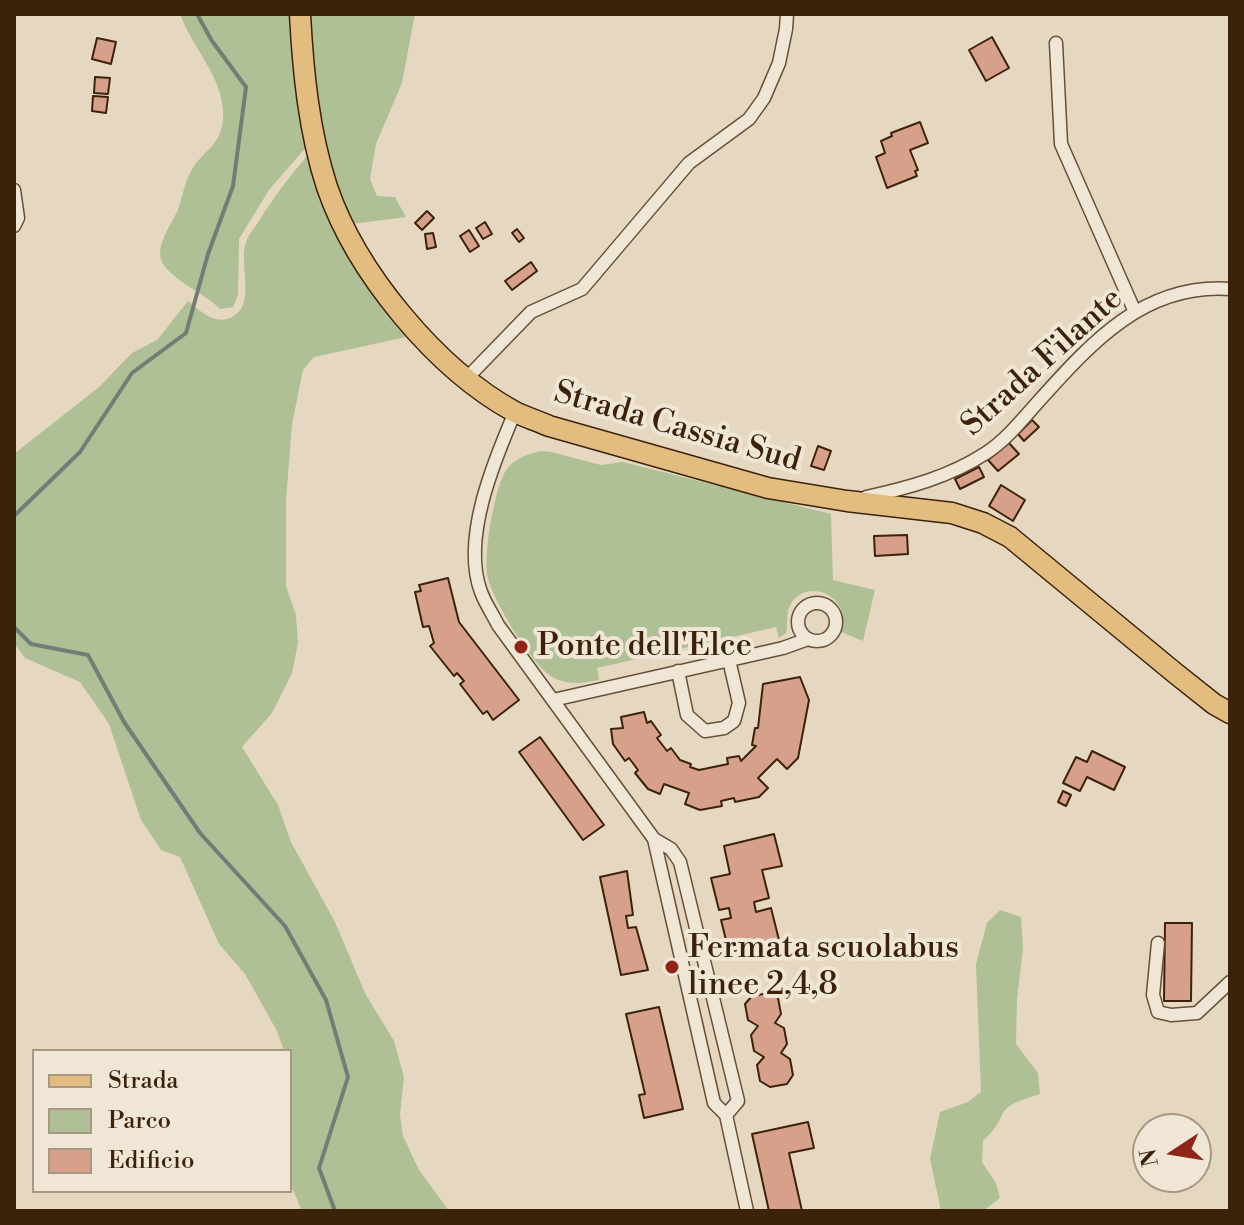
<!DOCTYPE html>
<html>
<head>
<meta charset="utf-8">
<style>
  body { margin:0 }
  #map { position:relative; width:1244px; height:1225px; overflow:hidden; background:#e6d8c0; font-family:"Libre Bodoni",serif }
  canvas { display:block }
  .frame { position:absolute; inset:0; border:16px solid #3c220a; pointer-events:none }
  .legend { position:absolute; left:32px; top:1049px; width:260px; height:144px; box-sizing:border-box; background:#efe6d6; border:2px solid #a79884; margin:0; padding:10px 14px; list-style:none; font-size:24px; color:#3c220a }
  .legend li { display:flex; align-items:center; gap:16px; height:40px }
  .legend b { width:40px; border:2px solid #a79884 }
  .north { position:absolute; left:1132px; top:1113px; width:80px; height:80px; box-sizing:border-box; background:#efe6d6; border:2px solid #a79884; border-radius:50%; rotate:258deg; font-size:22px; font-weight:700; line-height:32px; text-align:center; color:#3c220a }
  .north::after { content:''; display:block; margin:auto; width:28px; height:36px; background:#8f2418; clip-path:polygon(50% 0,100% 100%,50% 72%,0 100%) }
</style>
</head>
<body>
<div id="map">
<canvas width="1244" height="1225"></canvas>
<div class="frame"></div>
<ul class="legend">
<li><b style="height:10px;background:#e3bc80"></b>Strada</li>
<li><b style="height:22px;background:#afc097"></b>Parco</li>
<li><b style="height:22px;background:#d7a08a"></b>Edificio</li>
</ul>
<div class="north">N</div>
</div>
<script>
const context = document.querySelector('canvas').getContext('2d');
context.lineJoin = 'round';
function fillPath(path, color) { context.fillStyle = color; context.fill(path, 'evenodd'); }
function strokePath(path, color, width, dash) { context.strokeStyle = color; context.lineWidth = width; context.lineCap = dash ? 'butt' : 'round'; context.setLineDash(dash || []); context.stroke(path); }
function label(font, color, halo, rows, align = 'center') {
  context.font = font + ' "Libre Bodoni",serif'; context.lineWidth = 8; context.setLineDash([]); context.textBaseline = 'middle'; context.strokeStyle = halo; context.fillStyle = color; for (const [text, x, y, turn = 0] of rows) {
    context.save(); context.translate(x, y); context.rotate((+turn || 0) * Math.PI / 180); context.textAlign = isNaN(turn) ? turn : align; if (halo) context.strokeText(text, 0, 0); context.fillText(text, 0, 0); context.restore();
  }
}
fillPath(new Path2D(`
  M 180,14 L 293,14 L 309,144 L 269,190 L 239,239 L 238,295 L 233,307 L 220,309 C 204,293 181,285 166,268 C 151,252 169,228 177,212 C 182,199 184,184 191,171 C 204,148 223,146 223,115 C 224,78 192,48 180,14 Z
  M 308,14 L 415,14 L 402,83 L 376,144 L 370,179 L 377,196 L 395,197 L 406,217 L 352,224 L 336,186 L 323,141 Z
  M 311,151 L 360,269 L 406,337 L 314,357 L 303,370 L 292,424 L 286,501 L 286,586 L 296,615 L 298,643 L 292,673 L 272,713 L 242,747 L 278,805 L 291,842 L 335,922 L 365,993 L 394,1041 L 404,1077 L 400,1115 L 403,1136 L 419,1170 L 449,1211 L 302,1211 L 290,1183 L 290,1051 L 284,1051 L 277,1031 L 245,974 L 219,944 L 180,857 L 161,850 L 141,820 L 109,724 L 80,682 L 25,658 L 14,643 L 14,454 L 99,387 L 132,353 L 157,340 L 188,301 C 200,311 216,326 232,317 C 257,304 238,264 246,242 C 248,235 255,227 259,221 C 274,196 292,174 311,151 Z
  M 541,451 L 551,452 L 601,465 L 623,462 L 831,514 L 833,580 L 875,590 L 863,641 L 841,632 C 854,594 802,575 789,608 C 786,615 788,625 786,633 L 779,638 L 776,627 L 597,668 L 599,680 C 586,683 569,685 556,679 C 534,670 491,598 487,574 C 484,552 494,491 505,472 C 512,459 528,454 541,451 Z
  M 1000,910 L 1021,917 L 1023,948 L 1017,1000 L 1016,1044 L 1038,1073 L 1040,1094 C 1029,1098 1009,1102 1003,1113 C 997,1126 994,1130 983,1141 L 982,1162 L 996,1183 L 1000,1198 L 983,1211 L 941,1211 L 930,1159 L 940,1112 L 968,1102 L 981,1092 L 976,964 L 987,923 Z`), '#afc097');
strokePath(new Path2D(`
  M 14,516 L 80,452 L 132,373 L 186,333 L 208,254 L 233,186 L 246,87 L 212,41 L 197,14
  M 14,627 L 31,644 L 88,655 L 124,722 L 200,833 L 285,926 L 326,1000 L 348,1077 L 319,1168 L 335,1211`), '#747c75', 4);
const building = new Path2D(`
  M 992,37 L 1009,68 L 986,81 L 969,50 Z
  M 97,38 L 116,42 L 111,64 L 92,59 Z
  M 95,77 L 110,78 L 108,94 L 94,93 Z
  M 93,96 L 108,97 L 106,113 L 92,111 Z
  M 920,122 L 928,143 L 910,150 L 918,170 L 915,171 L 917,176 L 887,188 L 876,157 L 885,153 L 881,141 L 892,136 L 891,133 Z
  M 427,211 L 434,218 L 422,230 L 415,223 Z
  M 485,222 L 492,234 L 483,239 L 476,228 Z
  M 517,229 L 524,238 L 519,242 L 512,233 Z
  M 469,230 L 479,246 L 470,252 L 460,236 Z
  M 433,233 L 436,247 L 427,249 L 425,234 Z
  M 531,262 L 537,271 L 512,290 L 505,281 Z
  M 1032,420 L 1039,427 L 1024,441 L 1018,434 Z
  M 1009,443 L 1019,454 L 998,471 L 988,460 Z
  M 818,446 L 831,451 L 824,470 L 811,466 Z
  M 979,467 L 984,477 L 960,489 L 955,479 Z
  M 1001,485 L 1025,500 L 1013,521 L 989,506 Z
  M 907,535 L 908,554 L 875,556 L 874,536 Z
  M 448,578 L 459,622 L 519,700 L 493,720 L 487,711 L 483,714 L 460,684 L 464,681 L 457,673 L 454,676 L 430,646 L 434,643 L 429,626 L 423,627 L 415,592 L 421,591 L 419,585 Z
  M 800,677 L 809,700 L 798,758 L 787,769 L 777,759 L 758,778 L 768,788 L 759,797 L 735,802 L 734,798 L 721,801 L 722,806 L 700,810 L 685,804 L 689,793 L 664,784 L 660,794 L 648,789 L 635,773 L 638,770 L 629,758 L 625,761 L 613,744 L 611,729 L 623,728 L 621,717 L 644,712 L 647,723 L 651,721 L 661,735 L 657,738 L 667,751 L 671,748 L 680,760 L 691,764 L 690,767 L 699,770 L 728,764 L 727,758 L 739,756 L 741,761 L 756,746 L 752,745 L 755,728 L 758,728 L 763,684 Z
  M 540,737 L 604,825 L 583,840 L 519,752 Z
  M 1092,751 L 1125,767 L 1114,790 L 1087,777 L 1080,791 L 1063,783 L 1076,757 L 1087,762 Z
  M 1063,791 L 1071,795 L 1066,806 L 1058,802 Z
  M 774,834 L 782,866 L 762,870 L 769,898 L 754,902 L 756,912 L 771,908 L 779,940 L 729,952 L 721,920 L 731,918 L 729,908 L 719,910 L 711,878 L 730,874 L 724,846 Z
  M 627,871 L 633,915 L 626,916 L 628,928 L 636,927 L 648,970 L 621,975 L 600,877 Z
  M 1165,923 L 1192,923 L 1191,1001 L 1164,1001 Z
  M 769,993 L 778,998 L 781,1014 L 775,1023 L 784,1028 L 787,1044 L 781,1053 L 790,1059 L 793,1075 L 787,1084 L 770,1087 L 760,1081 L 757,1065 L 764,1057 L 754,1051 L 751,1035 L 758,1026 L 748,1020 L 745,1004 L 752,996 Z
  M 659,1007 L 683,1109 L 644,1118 L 639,1095 L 645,1094 L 626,1014 Z
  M 808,1122 L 814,1148 L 789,1153 L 802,1211 L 769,1211 L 752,1134 Z
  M 1196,1143 L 1199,1143 L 1199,1172 L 1196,1172 Z
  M 1171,1177 L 1191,1177 L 1191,1187 L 1171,1187 Z`);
fillPath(building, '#d7a08a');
strokePath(building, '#3c220a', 2);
const street = new Path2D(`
  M 1056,43 L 1061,144 L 1135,312
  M 14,190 L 18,218 L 14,226
  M 467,378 L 531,312 L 582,289 L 689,163 L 749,119 L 764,98 L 779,63 L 786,29 L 787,14
  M 515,412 C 494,461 461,539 481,592 C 485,603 493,615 498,625 L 654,839 L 714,1103 L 726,1115 L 747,1211
  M 866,497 C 908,488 949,477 986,453 C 1006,440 1022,420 1038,402 C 1091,343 1144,283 1230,289
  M798 622a19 19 0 1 1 38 0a19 19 0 1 1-38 0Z
  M 678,671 L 687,715 L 705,731 L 724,728 L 734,721 L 739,703 L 729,660
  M 553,700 L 783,648 L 808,639
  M 654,839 L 671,849 L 680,862 L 738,1101 L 726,1115
  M 1158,943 L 1153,995 L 1158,1012 L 1171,1015 L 1197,1013 L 1230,982`);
const primary = new Path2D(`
  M 300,14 C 303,72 309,132 327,187 C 356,272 436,369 515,412 C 525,417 538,421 549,426 L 768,488 L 847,501 L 952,513 L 983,523 L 1010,537 L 1175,673 L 1214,704 L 1230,713`);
strokePath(street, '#665038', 15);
strokePath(primary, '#3c220a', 23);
strokePath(street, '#efe6d6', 12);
strokePath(primary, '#e3bc80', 20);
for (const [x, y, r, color] of [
  [521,647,8,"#8f2418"],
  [672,967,8,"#8f2418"]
]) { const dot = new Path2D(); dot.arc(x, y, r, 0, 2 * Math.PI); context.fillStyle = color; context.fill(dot); strokePath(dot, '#efe6d6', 3); }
label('32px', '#3c220a', '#efe6d6', [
  ["Strada Filante",1043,363,-42],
  ["Strada Cassia Sud",677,428,16]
]);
label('32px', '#3c220a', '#efe6d6', [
  ["Ponte dell'Elce",537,647],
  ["Fermata scuolabus",688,949],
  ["linee 2,4,8",688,986]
], 'left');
</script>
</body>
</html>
